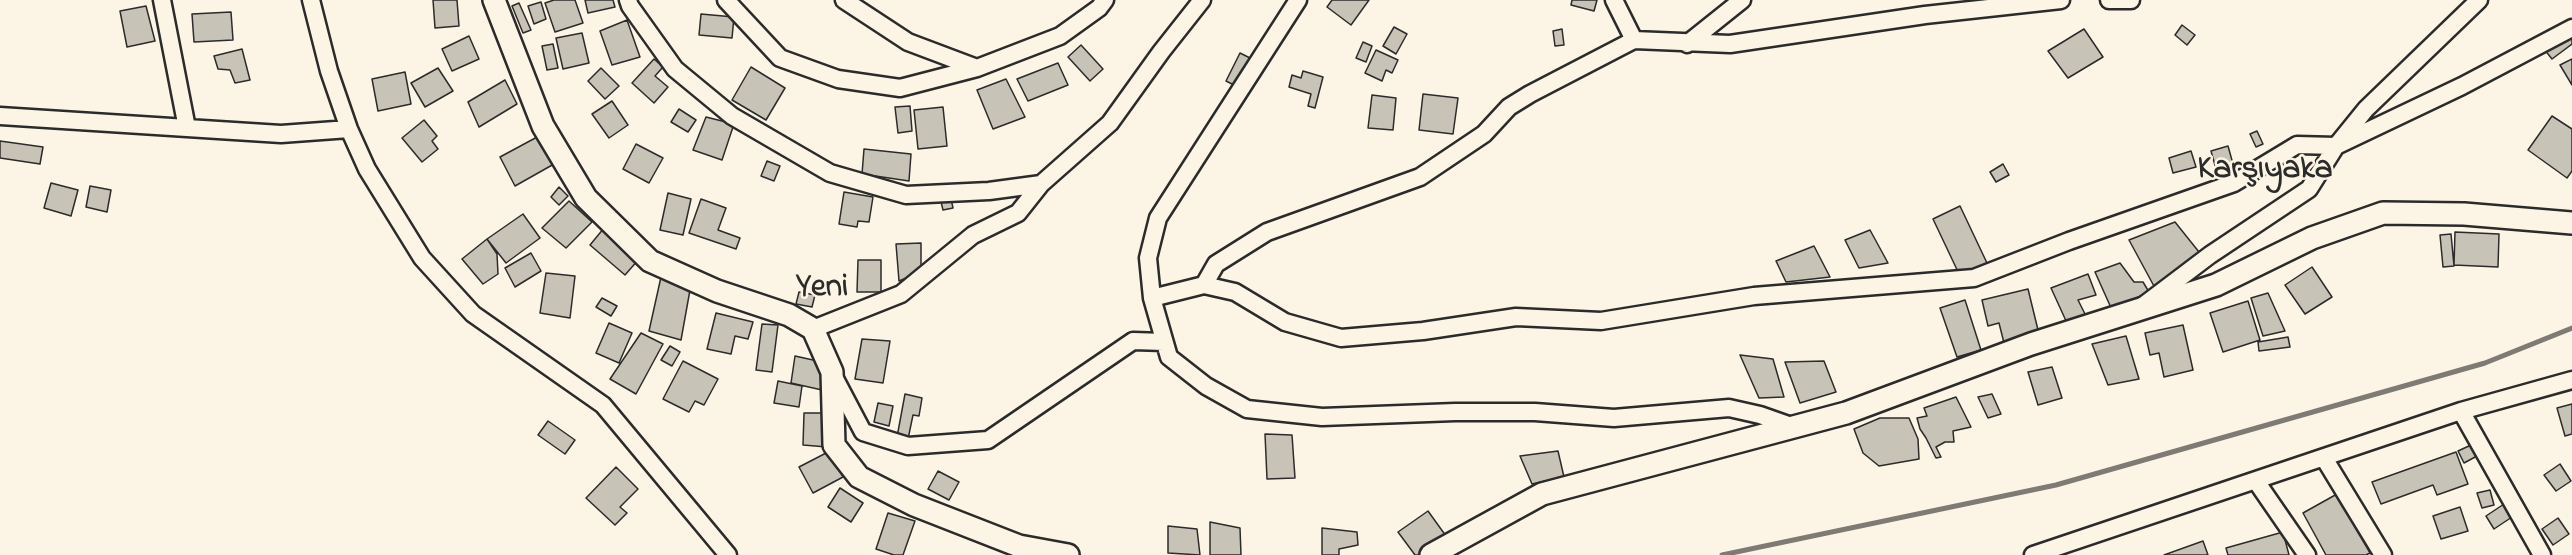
<!DOCTYPE html>
<html>
<head>
<meta charset="utf-8">
<style>
  body { margin:0 }
  canvas { display:block; background:#fcf5e5 }
</style>
</head>
<body>
<canvas width="2572" height="555"></canvas>
<script>
const context = document.querySelector('canvas').getContext('2d');
context.lineJoin = 'round';
function strokePath(path, color, width, dash) { context.strokeStyle = color; context.lineWidth = width; context.lineCap = dash ? 'butt' : 'round'; context.setLineDash(dash || []); context.stroke(path); }
function fillPath(path, color) { context.fillStyle = color; context.fill(path, 'evenodd'); }
function label(font, color, halo, rows, align = 'center') {
  context.font = font + ' "Indie Flower",sans-serif'; context.lineWidth = 5; context.setLineDash([]); context.textBaseline = 'middle'; context.strokeStyle = halo; context.fillStyle = color; for (const [text, x, y, turn = 0] of rows) {
    context.save(); context.translate(x, y); context.rotate((+turn || 0) * Math.PI / 180); context.textAlign = isNaN(turn) ? turn : align; if (halo) context.strokeText(text, 0, 0); context.fillText(text, 0, 0); context.restore();
  }
}
strokePath(new Path2D(`
  M 1722,555 L 2056,485 L 2485,363 L 2572,328`), '#7d7b74', 5);
const building = new Path2D(`
  M 433,0 L 457,0 L 459,26 L 435,28 Z
  M 554,0 L 575,0 L 583,23 L 555,32 L 545,3 Z
  M 585,0 L 613,0 L 615,7 L 588,13 Z
  M 1332,0 L 1369,0 L 1351,25 L 1327,7 Z
  M 1572,0 L 1597,0 L 1594,11 L 1571,5 Z
  M 541,2 L 546,19 L 534,24 L 528,6 Z
  M 519,3 L 531,30 L 523,33 L 512,6 Z
  M 146,6 L 155,41 L 127,47 L 120,11 Z
  M 231,12 L 233,40 L 194,42 L 192,14 Z
  M 701,14 L 734,17 L 732,38 L 699,35 Z
  M 627,20 L 640,57 L 612,65 L 600,31 Z
  M 2182,25 L 2195,35 L 2187,45 L 2175,35 Z
  M 1394,27 L 1407,34 L 1396,54 L 1383,46 Z
  M 1562,29 L 1564,45 L 1555,46 L 1553,31 Z
  M 2084,29 L 2103,57 L 2068,78 L 2048,51 Z
  M 582,33 L 589,63 L 563,69 L 556,38 Z
  M 469,36 L 479,59 L 452,71 L 442,49 Z
  M 2572,37 L 2572,44 L 2552,59 L 2544,49 Z
  M 1363,42 L 1372,46 L 1366,62 L 1356,58 Z
  M 553,44 L 558,68 L 547,70 L 542,46 Z
  M 1081,45 L 1103,69 L 1090,81 L 1068,57 Z
  M 242,49 L 250,80 L 235,83 L 230,70 L 218,69 L 214,56 Z
  M 1376,50 L 1398,60 L 1392,73 L 1386,70 L 1382,81 L 1365,73 Z
  M 1240,53 L 1254,60 L 1240,88 L 1226,81 Z
  M 654,59 L 663,67 L 655,76 L 668,87 L 654,103 L 632,83 Z
  M 2572,59 L 2572,85 L 2560,65 Z
  M 1058,63 L 1068,85 L 1028,101 L 1017,79 Z
  M 751,67 L 785,88 L 766,120 L 732,100 Z
  M 438,68 L 453,91 L 425,107 L 411,83 Z
  M 601,68 L 619,86 L 605,99 L 588,81 Z
  M 1303,71 L 1323,77 L 1315,108 L 1308,106 L 1311,94 L 1289,87 L 1292,75 L 1301,78 Z
  M 405,72 L 411,104 L 378,111 L 372,79 Z
  M 1006,79 L 1025,117 L 993,129 L 977,90 Z
  M 505,80 L 517,104 L 479,127 L 468,102 Z
  M 1423,94 L 1458,98 L 1453,134 L 1419,130 Z
  M 1372,95 L 1396,98 L 1393,130 L 1368,128 Z
  M 612,101 L 628,125 L 609,138 L 592,114 Z
  M 910,106 L 912,131 L 898,133 L 895,107 Z
  M 943,107 L 947,146 L 918,149 L 914,110 Z
  M 679,109 L 696,120 L 688,132 L 671,122 Z
  M 2552,116 L 2572,129 L 2572,171 L 2567,178 L 2528,150 Z
  M 706,117 L 734,124 L 722,160 L 693,150 Z
  M 424,120 L 437,136 L 432,141 L 438,149 L 422,162 L 402,138 Z
  M 2257,131 L 2263,144 L 2256,147 L 2250,134 Z
  M 539,136 L 554,164 L 515,186 L 500,157 Z
  M 0,141 L 43,147 L 40,164 L 0,158 Z
  M 636,144 L 663,158 L 649,183 L 623,169 Z
  M 2228,146 L 2233,164 L 2216,169 L 2211,151 Z
  M 864,149 L 911,154 L 909,181 L 862,174 Z
  M 2191,151 L 2196,167 L 2173,173 L 2169,158 Z
  M 767,161 L 780,166 L 774,181 L 761,176 Z
  M 2003,164 L 2009,175 L 1996,182 L 1990,172 Z
  M 51,183 L 78,190 L 71,216 L 44,208 Z
  M 90,186 L 111,190 L 107,212 L 86,207 Z
  M 559,187 L 568,196 L 559,205 L 551,197 Z
  M 844,192 L 873,197 L 869,222 L 858,221 L 857,227 L 839,224 Z
  M 668,193 L 691,199 L 683,235 L 660,230 Z
  M 701,199 L 726,208 L 718,230 L 740,238 L 736,249 L 689,233 Z
  M 951,199 L 953,208 L 943,210 L 941,202 Z
  M 569,201 L 592,222 L 566,248 L 542,228 Z
  M 1960,206 L 1987,263 L 1960,276 L 1933,219 Z
  M 523,214 L 540,238 L 506,263 L 487,239 Z
  M 2175,222 L 2199,252 L 2155,288 L 2129,240 Z
  M 604,228 L 639,259 L 625,275 L 590,245 Z
  M 1870,230 L 1888,263 L 1859,268 L 1845,240 Z
  M 2455,232 L 2499,234 L 2498,267 L 2454,265 Z
  M 2451,234 L 2454,266 L 2443,267 L 2440,235 Z
  M 487,239 L 497,254 L 498,274 L 483,284 L 462,259 Z
  M 921,243 L 921,272 L 899,281 L 896,244 Z
  M 1814,246 L 1830,277 L 1786,282 L 1776,261 Z
  M 531,253 L 541,271 L 515,287 L 505,268 Z
  M 858,260 L 881,260 L 881,292 L 857,292 Z
  M 2120,263 L 2134,282 L 2143,282 L 2149,292 L 2112,310 L 2095,272 Z
  M 2312,267 L 2332,297 L 2305,314 L 2285,285 Z
  M 546,273 L 575,276 L 570,318 L 540,313 Z
  M 2088,274 L 2096,295 L 2078,300 L 2087,318 L 2067,323 L 2051,288 Z
  M 661,277 L 690,290 L 681,340 L 649,331 Z
  M 2028,289 L 2039,334 L 2004,343 L 1999,323 L 1988,326 L 1982,300 Z
  M 799,292 L 815,295 L 812,307 L 796,304 Z
  M 2268,293 L 2285,331 L 2263,336 L 2251,298 Z
  M 602,298 L 617,306 L 611,316 L 596,307 Z
  M 1965,300 L 1981,350 L 1957,357 L 1940,308 Z
  M 2248,301 L 2260,340 L 2223,352 L 2210,313 Z
  M 716,313 L 753,322 L 748,339 L 735,336 L 731,354 L 707,349 Z
  M 609,323 L 632,333 L 619,363 L 596,353 Z
  M 762,324 L 778,325 L 772,372 L 756,370 Z
  M 2183,325 L 2193,370 L 2164,377 L 2159,353 L 2150,355 L 2145,333 Z
  M 641,333 L 663,344 L 636,394 L 610,379 Z
  M 2126,336 L 2139,379 L 2108,385 L 2092,344 Z
  M 2288,337 L 2290,347 L 2259,351 L 2258,342 Z
  M 862,339 L 890,341 L 883,383 L 855,379 Z
  M 670,346 L 680,352 L 672,366 L 661,360 Z
  M 1740,355 L 1773,359 L 1784,397 L 1759,398 Z
  M 795,356 L 822,362 L 822,390 L 791,383 Z
  M 683,361 L 718,379 L 704,405 L 695,401 L 689,412 L 663,399 Z
  M 1824,361 L 1836,392 L 1800,403 L 1785,362 Z
  M 2052,367 L 2062,398 L 2038,405 L 2028,372 Z
  M 778,381 L 802,386 L 799,407 L 774,403 Z
  M 905,394 L 922,398 L 919,416 L 913,415 L 908,439 L 897,437 Z
  M 1992,394 L 2001,414 L 1988,418 L 1978,397 Z
  M 1956,397 L 1971,427 L 1953,431 L 1954,442 L 1945,442 L 1936,447 L 1941,457 L 1936,458 L 1926,438 L 1920,429 L 1917,418 L 1927,416 L 1924,408 Z
  M 878,403 L 893,406 L 889,426 L 874,422 Z
  M 2572,404 L 2572,434 L 2565,436 L 2557,408 Z
  M 804,413 L 826,413 L 827,447 L 803,445 Z
  M 1880,418 L 1909,418 L 1918,439 L 1919,459 L 1879,466 L 1863,453 L 1854,429 Z
  M 548,421 L 575,440 L 565,454 L 538,435 Z
  M 1265,434 L 1292,435 L 1295,478 L 1267,479 Z
  M 2471,445 L 2477,456 L 2464,463 L 2458,451 Z
  M 830,451 L 843,477 L 813,493 L 799,467 Z
  M 1558,451 L 1564,477 L 1532,484 L 1520,456 Z
  M 2456,452 L 2468,484 L 2437,495 L 2433,485 L 2381,504 L 2372,482 Z
  M 2560,464 L 2571,481 L 2556,491 L 2544,475 Z
  M 616,467 L 638,489 L 620,507 L 627,513 L 615,525 L 586,498 Z
  M 938,471 L 959,482 L 949,500 L 928,489 Z
  M 840,488 L 863,503 L 851,522 L 828,507 Z
  M 2490,490 L 2494,505 L 2482,508 L 2477,493 Z
  M 2337,494 L 2370,553 L 2366,555 L 2326,555 L 2303,513 Z
  M 2510,500 L 2518,513 L 2494,529 L 2486,516 Z
  M 2460,507 L 2468,531 L 2441,539 L 2433,516 Z
  M 1428,511 L 1446,536 L 1419,555 L 1415,555 L 1398,532 Z
  M 888,513 L 915,521 L 903,555 L 894,555 L 876,549 Z
  M 2558,518 L 2569,534 L 2553,545 L 2542,529 Z
  M 1210,522 L 1240,528 L 1241,555 L 1210,555 Z
  M 1168,526 L 1197,529 L 1200,555 L 1168,553 Z
  M 1322,528 L 1357,532 L 1358,545 L 1339,549 L 1339,555 L 1322,555 Z
  M 2283,532 L 2289,555 L 2228,555 L 2226,548 Z
  M 2203,541 L 2208,555 L 2164,555 Z`);
fillPath(building, '#c8c3b7');
strokePath(building, '#2b2b2b', 1.5);
const minor = new Path2D(`
  M 311,0 L 329,71 L 349,129 L 367,169 L 422,258 L 473,314 L 603,405 L 728,555
  M 628,0 L 630,6 L 675,69 L 732,116 L 830,173 L 906,195 L 989,191 L 1041,184
  M 726,0 L 780,58 L 838,79 L 900,88 L 977,68 L 1060,36 L 1099,8 L 1105,0
  M 844,0 L 908,42 L 977,68
  M 1298,0 L 1158,218 L 1148,258 L 1152,298 L 1169,357 L 1206,386 L 1247,409 L 1322,417 L 1455,412 L 1535,412 L 1614,418 L 1729,408 L 1760,415 L 1794,427
  M 1614,0 L 1634,40 L 1730,44 L 1925,15 L 2061,0
  M 2109,0 L 2131,0
  M 1687,44 L 1742,0
  M 0,116 L 187,128 L 162,0
  M 187,128 L 281,134 L 349,129
  M 1204,285 L 1216,264 L 1267,232 L 1420,177 L 1484,134 L 1509,107 L 1530,94 L 1634,40
  M 1152,298 L 1204,285 L 1235,292 L 1285,322 L 1341,338 L 1423,331 L 1516,317 L 1601,321 L 1754,296 L 1974,278 L 2069,241 L 2234,183 L 2297,145 L 2336,146 L 2366,109 L 2479,0
  M 2144,305 L 2210,255 L 2309,189 L 2336,146 L 2462,86 L 2572,28
  M 813,329 L 901,294 L 973,235 L 1018,213 L 1041,184 L 1110,123 L 1161,52 L 1202,0
  M 833,375 L 863,432 L 908,446 L 988,440 L 1133,341 L 1164,342
  M 2461,411 L 2542,555
  M 2324,458 L 2383,555
  M 2256,481 L 2307,555
  M 2033,555 L 2461,411 L 2572,380`);
const tertiary = new Path2D(`
  M 494,0 L 543,126 L 586,198 L 650,261 L 717,291 L 789,315 L 813,329 L 832,372 L 834,445 L 859,477 L 914,505 L 1019,546 L 1068,555
  M 1431,555 L 1542,494 L 1846,413 L 2031,344 L 2216,285 L 2312,238 L 2383,213 L 2464,214 L 2572,223`);
strokePath(minor, '#2b2b2b', 21);
strokePath(tertiary, '#2b2b2b', 26);
strokePath(minor, '#fcf5e5', 16);
strokePath(tertiary, '#fcf5e5', 21);
label('bold 33px', '#2b2b2b', '#fcf5e5', [
  ["Karşıyaka",2265,172],
  ["Yeni",822,290]
]);
</script>
</body>
</html>
